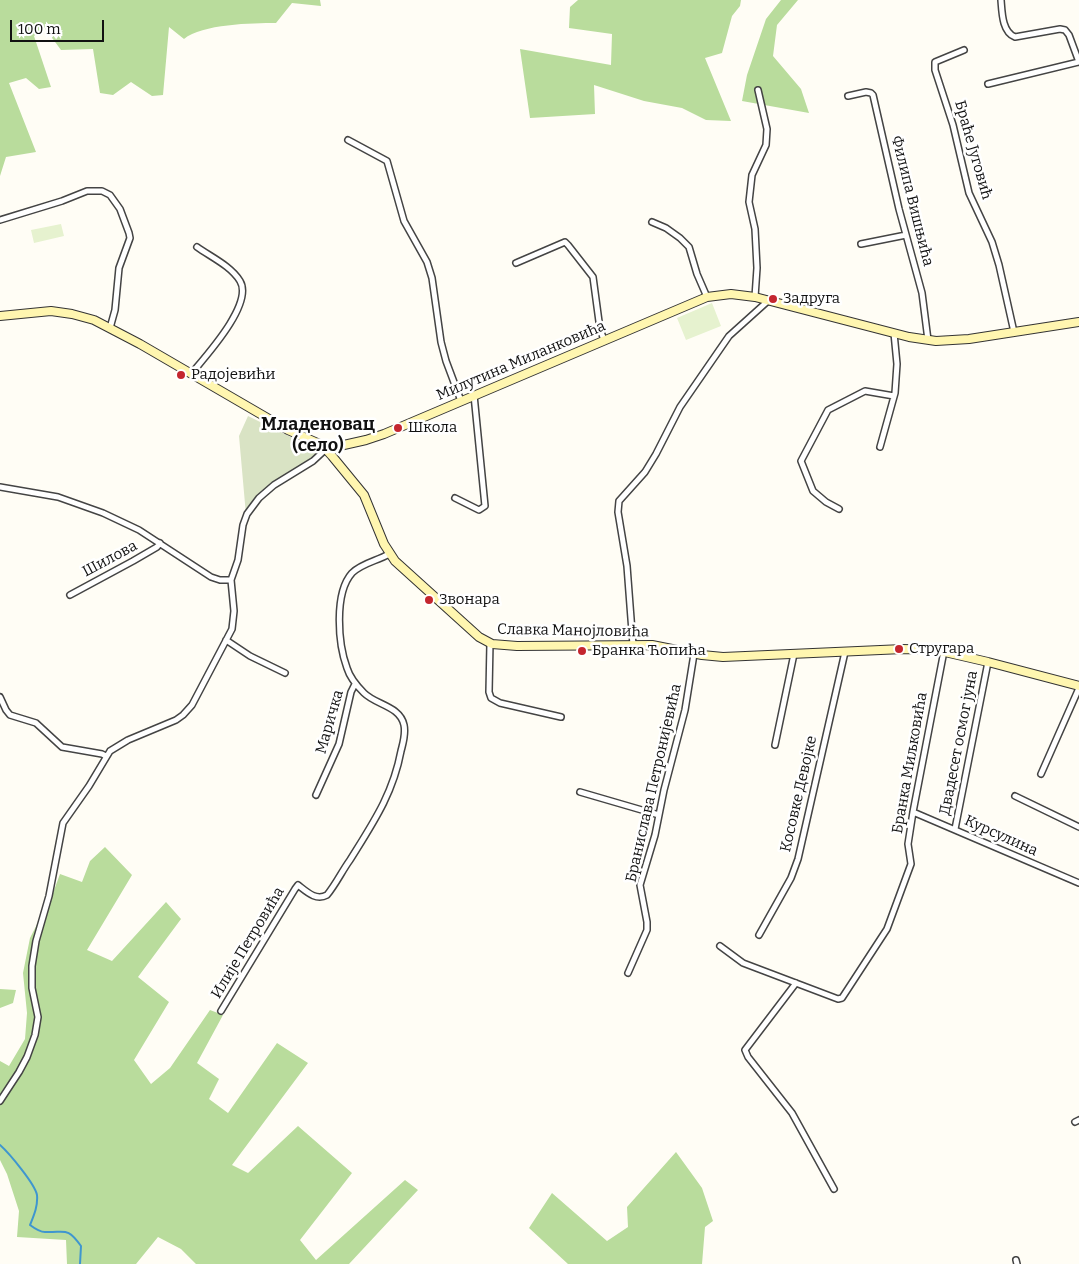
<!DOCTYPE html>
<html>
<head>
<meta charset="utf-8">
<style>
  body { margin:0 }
  #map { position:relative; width:1079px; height:1264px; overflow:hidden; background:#fffdf5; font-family:Bitter,serif }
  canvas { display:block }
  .scale { position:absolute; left:10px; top:20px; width:94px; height:22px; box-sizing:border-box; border:2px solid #111; border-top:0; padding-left:6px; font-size:15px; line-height:18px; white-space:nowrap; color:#111; -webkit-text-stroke:4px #fff; paint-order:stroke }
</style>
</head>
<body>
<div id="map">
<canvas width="1079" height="1264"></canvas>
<div class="scale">100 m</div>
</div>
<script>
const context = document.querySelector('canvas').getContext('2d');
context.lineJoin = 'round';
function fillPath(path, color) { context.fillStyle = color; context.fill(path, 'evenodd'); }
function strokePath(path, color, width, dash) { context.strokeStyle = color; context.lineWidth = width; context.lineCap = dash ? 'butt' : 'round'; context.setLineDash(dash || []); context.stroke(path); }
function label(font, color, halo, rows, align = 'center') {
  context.font = font + ' Bitter,serif'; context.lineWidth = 5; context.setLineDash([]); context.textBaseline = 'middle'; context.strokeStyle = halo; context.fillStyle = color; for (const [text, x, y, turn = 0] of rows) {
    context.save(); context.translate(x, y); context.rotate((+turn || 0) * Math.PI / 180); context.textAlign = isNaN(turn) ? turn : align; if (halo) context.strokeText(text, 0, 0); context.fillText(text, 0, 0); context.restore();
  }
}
fillPath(new Path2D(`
  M 0,0 L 320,0 L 321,6 L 292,3 L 276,23 C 252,23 202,24 184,39 L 169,27 L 163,95 L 152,96 L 131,82 L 113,95 L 100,93 L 93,49 L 61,50 L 44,27 L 34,36 L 51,87 L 39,89 L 26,78 L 9,83 L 36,152 L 6,157 L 0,176 Z
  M 578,0 L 741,0 L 740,6 L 732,16 L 722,53 L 705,58 L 731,121 L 706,120 L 682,108 L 644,101 L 594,85 L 595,114 L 530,118 L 520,49 L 611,65 L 612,34 L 569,28 L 570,7 Z
  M 781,0 L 798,0 L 777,25 L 773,56 L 801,89 L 809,113 L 742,101 L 747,75 L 766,19 Z
  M 105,847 L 132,875 L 87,950 L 112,961 L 166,902 L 181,919 L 138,977 L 169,1002 L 134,1060 L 151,1084 L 170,1068 L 210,1010 L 223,1015 L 197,1063 L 219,1079 L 209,1099 L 228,1113 L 277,1043 L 308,1063 L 232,1165 L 248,1173 L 298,1126 L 352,1173 L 300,1240 L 316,1260 L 405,1180 L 418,1190 L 349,1264 L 196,1264 L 181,1249 L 158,1237 L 136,1264 L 67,1264 L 66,1240 L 17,1237 L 19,1211 L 7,1174 L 0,1160 L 0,1061 L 9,1066 L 25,1039 L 27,1013 L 23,973 L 30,938 L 53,893 L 60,874 L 82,882 L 90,861 Z
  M 0,989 L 16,990 L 13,1003 L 0,1008 Z
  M 676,1152 L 702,1188 L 713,1221 L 705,1227 L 702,1264 L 568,1264 L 529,1228 L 552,1193 L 607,1241 L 628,1227 L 627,1207 Z`), '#b9dc9c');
fillPath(new Path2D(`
  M 248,416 L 319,451 L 302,466 L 280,478 L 262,492 L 246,515 L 239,436 Z`), '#d9e3c4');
fillPath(new Path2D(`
  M 61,224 L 64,236 L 34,243 L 31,230 Z
  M 712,303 L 721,326 L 686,340 L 677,318 Z`), '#e6f2cf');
strokePath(new Path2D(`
  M 0,1145 C 9,1153 35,1184 37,1195 C 38,1206 34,1215 30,1225 C 34,1228 40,1232 45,1232 C 65,1233 67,1226 81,1246 L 80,1264`), '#3f96cf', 2);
const street = new Path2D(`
  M 1001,0 C 1002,12 1002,32 1015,37 L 1060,29 L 1065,30 L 1069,35 L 1079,62
  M 964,50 L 935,62 L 935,70 L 953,125 L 969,193 L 992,242 L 999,265 L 1014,332
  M 988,84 L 1079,62
  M 848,96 L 866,92 L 871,93 L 873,95 L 899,209 L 922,293 L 928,340
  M 348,140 L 387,161 L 404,221 L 427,262 L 432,278 L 441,342 L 446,361 L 461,401
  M 0,220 L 62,201 L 87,191 L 102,191 L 110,195 L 120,209 L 129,233 L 130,238 L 119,268 L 115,310 L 110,328
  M 652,222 L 666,228 L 680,238 L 689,247 L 697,274 L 707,297
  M 861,244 L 906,235
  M 516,263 L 565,242 L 568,245 L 593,277 L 600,329 L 604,340
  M 755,297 L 757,268 L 755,229 L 749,202 L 752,175 L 766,145 L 767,129 L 758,90
  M 191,374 C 205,357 254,304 240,281 C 231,266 211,257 197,247
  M 880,447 L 895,393 L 897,364 L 894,333
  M 0,487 L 58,497 L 103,513 L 139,530 L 211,577 L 220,580 L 231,580
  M 455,498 L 479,510 L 485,506 L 474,395
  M 839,509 L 826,502 L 813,491 L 801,461 L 828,410 L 865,391 L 894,396
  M 70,595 L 133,561 L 157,547 L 160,543
  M 226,640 L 250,656 L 285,673
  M 490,643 L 489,692 L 491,698 L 500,703 L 561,717
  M 633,645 L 627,566 L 618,512 L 619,501 L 645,472 L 656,454 L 680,407 L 729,336 L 769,300
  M 0,697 L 6,710 L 10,715 L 36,723 L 62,747 L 102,754 L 106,756
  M 775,745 L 794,654
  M 1041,774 L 1079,688
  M 580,792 L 659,815
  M 316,795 L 339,744 L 351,692 L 355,684
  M 1015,796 L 1079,827
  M 913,812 L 1079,883
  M 955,829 L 988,662
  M 759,935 L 791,878 L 798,859 L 845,652
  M 720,946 L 743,963 L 838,999 L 842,998 L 887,929 L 911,864 L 908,844 L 913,812 L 944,651
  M 628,973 L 647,930 L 647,922 L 640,885 L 655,835 L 664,790 L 685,710 L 694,654
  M 796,983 L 745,1050 L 748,1057 L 792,1113 L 834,1189
  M 221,1011 L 295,889 L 298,885 C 307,892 316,901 327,895 C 336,884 342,871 350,860 C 373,823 393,794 401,751 C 403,743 406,734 404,725 C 400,706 376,705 364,693 C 357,686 350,678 347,668 C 338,644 334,593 352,573 C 362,563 377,561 389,554
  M 0,1101 L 19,1072 L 27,1057 L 35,1035 L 38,1017 L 32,988 L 32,966 L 36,941 L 49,896 L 63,823 L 89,786 L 110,751 L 128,740 L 176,720 L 183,715 L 192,705 L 232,629 L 234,611 L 231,580 L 238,560 L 243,525 L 247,514 L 259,498 L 274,485 L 313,461 L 326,449
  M 1075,1122 L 1079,1120
  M 1016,1260 L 1017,1264`);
const secondary = new Path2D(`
  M 0,316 L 51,311 L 72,314 L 94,320 L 140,344 L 288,430 L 322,445 L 332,456 L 364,495 L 384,544 L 395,561 L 479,637 L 492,644 L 517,646 L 652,645 L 702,655 L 723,657 L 903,649 L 936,650 L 988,662 L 1079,686
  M 326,449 L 366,440 L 384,434 L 707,297 L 731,294 L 755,297 L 909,337 L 936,341 L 969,339 L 1079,322`);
strokePath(street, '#444', 8);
strokePath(secondary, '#333', 10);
strokePath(street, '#fff', 5);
strokePath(secondary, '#fff6b0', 8);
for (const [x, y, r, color] of [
  [773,299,5,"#c4262e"],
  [181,375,5,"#c4262e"],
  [398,428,5,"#c4262e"],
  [429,600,5,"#c4262e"],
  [899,649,5,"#c4262e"],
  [582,651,5,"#c4262e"]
]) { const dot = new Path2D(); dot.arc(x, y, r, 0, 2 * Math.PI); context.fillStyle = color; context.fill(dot); strokePath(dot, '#fff', 2); }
label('15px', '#111', '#fff', [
  ["Браће Југовић",973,150,74],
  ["Филипа Вишњића",912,201,76],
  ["Милутина Миланковића",521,361,-23],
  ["Шилова",110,559,-28],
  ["Славка Манојловића",573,631,1],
  ["Маричка",330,722,-74],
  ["Двадесет осмог јуна",959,743,-79],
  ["Бранка Миљковића",910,763,-80],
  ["Бранислава Петронијевића",654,783,-77],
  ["Косовке Девојке",799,794,-77],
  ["Курсулина",1001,836,24],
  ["Илије Петровића",248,943,-59]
]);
label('15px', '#111', '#fff', [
  ["Задруга",783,299],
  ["Радојевићи",191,375],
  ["Школа",408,428],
  ["Звонара",439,600],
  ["Стругара",909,649],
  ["Бранка Ћопића",592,651]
], 'left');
label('bold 18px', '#111', '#fff', [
  ["Младеновац",318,425],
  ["(село)",318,446]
]);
</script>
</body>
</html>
